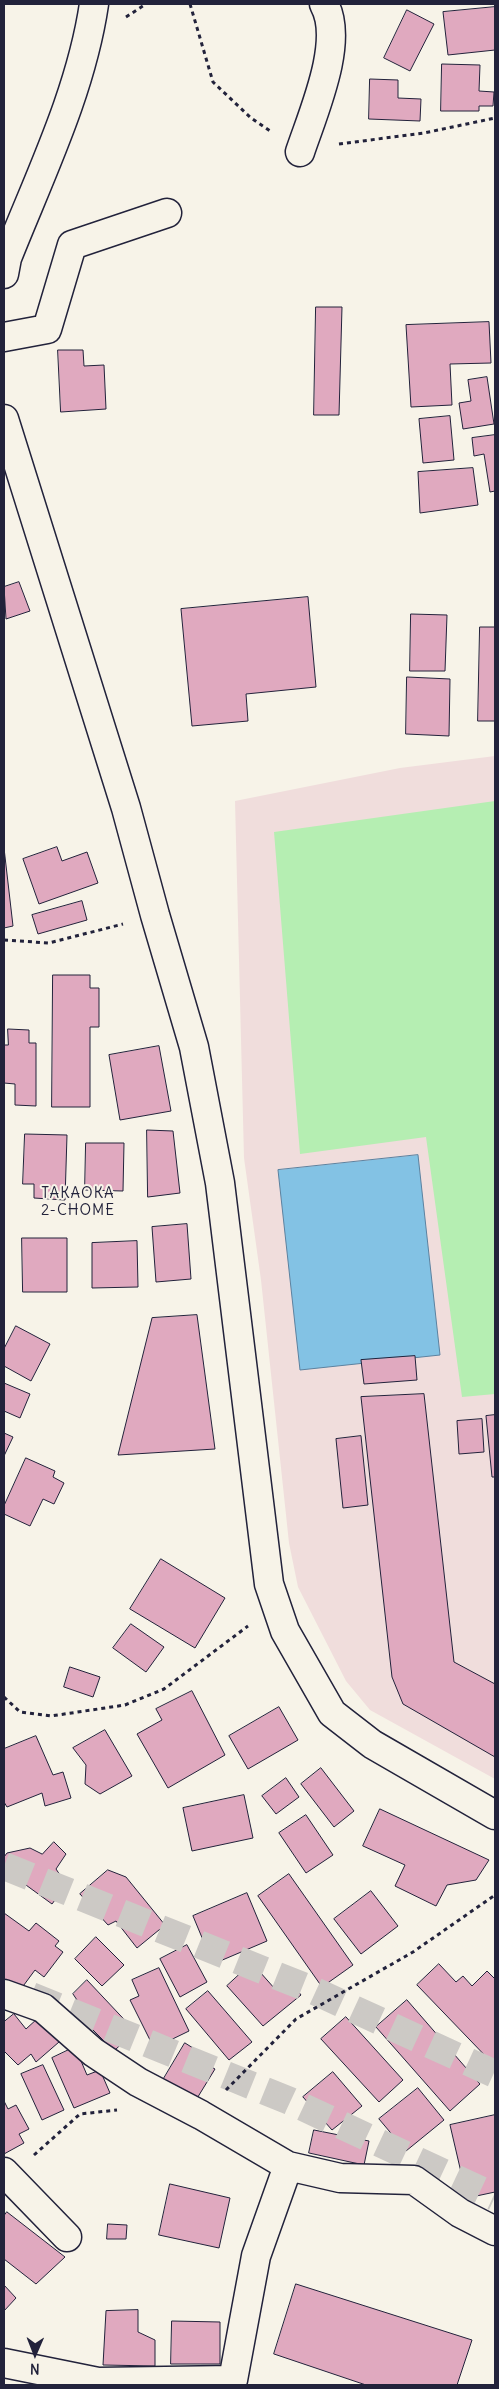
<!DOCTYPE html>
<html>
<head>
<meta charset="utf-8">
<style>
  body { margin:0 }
  #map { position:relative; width:499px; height:2389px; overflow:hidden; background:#f7f3e8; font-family:Delius,sans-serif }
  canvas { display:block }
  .frame { position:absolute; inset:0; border:5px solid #22223b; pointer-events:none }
  .north { position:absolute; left:10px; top:2329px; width:50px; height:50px; -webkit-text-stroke:4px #f7f3e8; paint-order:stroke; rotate:181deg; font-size:14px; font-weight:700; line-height:20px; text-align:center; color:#22223b }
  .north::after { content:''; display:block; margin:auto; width:18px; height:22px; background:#22223b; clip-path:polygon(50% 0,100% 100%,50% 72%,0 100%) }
</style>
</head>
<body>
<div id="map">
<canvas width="499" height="2389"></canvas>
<div class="frame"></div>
<div class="north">N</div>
</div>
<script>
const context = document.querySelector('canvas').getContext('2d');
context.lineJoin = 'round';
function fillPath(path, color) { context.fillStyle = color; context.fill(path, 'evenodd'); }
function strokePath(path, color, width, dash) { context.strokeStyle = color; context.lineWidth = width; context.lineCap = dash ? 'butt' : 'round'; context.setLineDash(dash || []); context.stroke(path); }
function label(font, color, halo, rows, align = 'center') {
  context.font = font + ' Delius,sans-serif'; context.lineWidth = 4; context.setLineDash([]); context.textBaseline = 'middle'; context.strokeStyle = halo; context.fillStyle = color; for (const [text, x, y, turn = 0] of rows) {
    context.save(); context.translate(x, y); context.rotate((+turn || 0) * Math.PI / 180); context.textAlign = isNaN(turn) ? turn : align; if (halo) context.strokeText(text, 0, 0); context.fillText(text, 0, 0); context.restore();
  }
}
fillPath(new Path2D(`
  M 495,756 L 495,1779 L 370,1710 L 346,1681 L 298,1587 L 289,1543 L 261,1280 L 244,1158 L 235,801 L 400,768 Z`), '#f0dddc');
fillPath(new Path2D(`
  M 495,801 L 495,1394 L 462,1397 L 426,1137 L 300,1154 L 274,832 Z`), '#b5eeb2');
const water = new Path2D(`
  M 418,1155 L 440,1355 L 300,1370 L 278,1170 Z`);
fillPath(water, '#83c2e4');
strokePath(water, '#5c82a0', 1);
const building = new Path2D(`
  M 495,7 L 495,50 L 448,55 L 443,12 Z
  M 407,10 L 434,24 L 410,71 L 384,58 Z
  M 442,64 L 480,65 L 479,91 L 494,92 L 493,106 L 479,106 L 479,111 L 441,111 Z
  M 370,79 L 398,80 L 398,98 L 421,99 L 420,121 L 369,119 Z
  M 316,307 L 342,307 L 339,415 L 314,415 Z
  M 489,322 L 491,363 L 450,364 L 452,405 L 411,407 L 406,325 Z
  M 58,350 L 83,350 L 84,366 L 104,365 L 106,409 L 61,412 Z
  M 487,377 L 494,424 L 463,429 L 459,403 L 471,401 L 468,380 Z
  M 450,416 L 454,460 L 423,463 L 419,419 Z
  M 495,435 L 495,491 L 490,492 L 484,454 L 474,456 L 472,438 Z
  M 473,468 L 478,505 L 420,513 L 418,472 Z
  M 19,582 L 30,611 L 6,619 L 4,587 Z
  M 308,597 L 316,687 L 246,694 L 248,721 L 192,726 L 181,609 Z
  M 411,614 L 447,615 L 445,671 L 410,671 Z
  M 480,627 L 495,627 L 495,721 L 478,721 Z
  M 407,677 L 450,679 L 449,736 L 406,734 Z
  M 57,847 L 62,861 L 87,852 L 98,883 L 39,904 L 23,859 Z
  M 4,848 L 13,926 L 4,928 Z
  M 82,901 L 87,920 L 38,934 L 32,915 Z
  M 53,975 L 90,975 L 90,988 L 99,988 L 99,1027 L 90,1027 L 90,1107 L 52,1107 Z
  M 8,1029 L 29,1030 L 29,1043 L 36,1043 L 36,1106 L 15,1105 L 15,1084 L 4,1083 L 4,1045 L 8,1045 Z
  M 159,1046 L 171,1111 L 120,1120 L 109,1055 Z
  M 147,1130 L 173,1131 L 180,1193 L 148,1197 Z
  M 25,1134 L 67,1135 L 65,1200 L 34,1198 L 34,1184 L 23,1184 Z
  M 86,1143 L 124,1143 L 123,1191 L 85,1190 Z
  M 187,1224 L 191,1279 L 156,1282 L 152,1227 Z
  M 22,1238 L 67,1238 L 67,1292 L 23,1292 Z
  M 137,1241 L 138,1287 L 92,1288 L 92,1243 Z
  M 197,1315 L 215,1449 L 118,1455 L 152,1318 Z
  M 16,1326 L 50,1344 L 31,1381 L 4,1366 L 4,1349 Z
  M 415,1356 L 417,1380 L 364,1384 L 361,1360 Z
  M 4,1383 L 30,1394 L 20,1418 L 4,1411 Z
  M 424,1394 L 454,1662 L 495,1684 L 495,1757 L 403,1704 L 392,1677 L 361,1397 Z
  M 495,1415 L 495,1477 L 492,1477 L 486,1416 Z
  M 482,1419 L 484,1452 L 459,1454 L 457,1421 Z
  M 4,1433 L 13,1437 L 4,1456 Z
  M 361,1436 L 368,1505 L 343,1508 L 336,1439 Z
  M 26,1458 L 55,1471 L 53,1477 L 64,1483 L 54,1504 L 43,1499 L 30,1526 L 4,1514 L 4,1506 Z
  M 161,1559 L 225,1598 L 195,1648 L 130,1609 Z
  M 131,1624 L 164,1647 L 146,1672 L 113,1648 Z
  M 70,1667 L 100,1677 L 93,1697 L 64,1687 Z
  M 192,1691 L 225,1755 L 168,1788 L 137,1734 L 162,1720 L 156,1709 Z
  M 279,1707 L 298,1740 L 248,1769 L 229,1736 Z
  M 105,1730 L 132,1776 L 100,1794 L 85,1784 L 86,1765 L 73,1748 Z
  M 36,1736 L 53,1775 L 63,1772 L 71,1798 L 45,1806 L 42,1793 L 7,1807 L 4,1802 L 4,1749 Z
  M 321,1768 L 354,1811 L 334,1827 L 301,1784 Z
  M 286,1778 L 299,1797 L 276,1814 L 262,1796 Z
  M 244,1795 L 253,1838 L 192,1851 L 183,1808 Z
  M 380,1809 L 489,1860 L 476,1880 L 447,1885 L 436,1906 L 395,1886 L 405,1865 L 363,1846 Z
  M 306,1815 L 333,1855 L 306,1873 L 279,1833 Z
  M 54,1842 L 66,1854 L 56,1869 L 62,1878 L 54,1887 L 61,1892 L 52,1904 L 4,1869 L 4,1857 L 7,1853 L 30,1848 L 42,1854 Z
  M 108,1870 L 126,1877 L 165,1925 L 137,1948 L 116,1921 L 108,1925 L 80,1894 Z
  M 289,1874 L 353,1965 L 322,1987 L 258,1896 Z
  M 371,1891 L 398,1926 L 361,1954 L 334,1919 Z
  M 247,1893 L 267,1941 L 213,1964 L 193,1916 Z
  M 4,1913 L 29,1931 L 36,1923 L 59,1941 L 55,1946 L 63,1952 L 44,1977 L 35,1970 L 18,1993 L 4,1983 Z
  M 96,1937 L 124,1965 L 102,1986 L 75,1959 Z
  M 187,1945 L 207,1982 L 180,1997 L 160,1959 Z
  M 252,1963 L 275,1989 L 288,1978 L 301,1995 L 263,2026 L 227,1986 Z
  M 439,1964 L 456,1982 L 463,1976 L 472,1986 L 487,1971 L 495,1979 L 495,2066 L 417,1985 Z
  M 159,1968 L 189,2031 L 154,2048 L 130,2000 L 139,1996 L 132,1980 Z
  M 87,1980 L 135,2031 L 114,2051 L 74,2011 L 79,2003 L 73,1994 Z
  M 208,1991 L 252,2042 L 229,2060 L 186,2009 Z
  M 407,2000 L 480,2084 L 450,2111 L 376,2027 Z
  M 14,2014 L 26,2029 L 38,2018 L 59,2042 L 36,2062 L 31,2054 L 18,2065 L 4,2051 L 4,2022 Z
  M 346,2017 L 403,2080 L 379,2102 L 321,2039 Z
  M 185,2043 L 201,2053 L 197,2059 L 215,2069 L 196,2100 L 163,2080 Z
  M 75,2047 L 87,2075 L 100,2070 L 110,2093 L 74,2108 L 52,2058 Z
  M 43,2065 L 64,2110 L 42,2120 L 21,2074 Z
  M 333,2072 L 362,2106 L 332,2130 L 303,2097 Z
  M 418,2088 L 444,2120 L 406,2151 L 379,2119 Z
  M 4,2101 L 8,2109 L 16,2105 L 29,2129 L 19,2134 L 24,2143 L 4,2154 Z
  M 495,2115 L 495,2192 L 467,2198 L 450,2125 Z
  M 314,2130 L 369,2141 L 364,2165 L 309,2153 Z
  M 170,2184 L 230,2198 L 219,2248 L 159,2235 Z
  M 7,2212 L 65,2257 L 36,2284 L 4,2259 L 4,2216 Z
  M 108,2224 L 127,2225 L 126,2239 L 107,2239 Z
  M 296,2284 L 472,2340 L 457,2385 L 366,2385 L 274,2354 Z
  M 4,2285 L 16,2298 L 4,2311 Z
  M 138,2310 L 138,2332 L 155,2340 L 155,2366 L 103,2365 L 106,2311 Z
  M 172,2321 L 220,2322 L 220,2364 L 171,2364 Z`);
fillPath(building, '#e0a9bf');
strokePath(building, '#22223b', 1);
strokePath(new Path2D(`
  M 4,1866 L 310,1989 L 495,2074
  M 31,1996 L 290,2101 L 495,2197`), '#ccc9c5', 28, [28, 14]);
const street = new Path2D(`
  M 300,152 C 313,113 345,41 324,4
  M 4,337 L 47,329 L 72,245 L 167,213
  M 4,1994 L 43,2008 L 93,2052 L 138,2082 L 201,2115 L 288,2166 L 340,2178 L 414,2180 L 460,2213 L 495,2231
  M 4,2172 L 67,2237
  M 4,2363 L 98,2382 L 233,2380 L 256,2256 L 288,2166`);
const secondary = new Path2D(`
  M 4,274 L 7,258 C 40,175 81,92 94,4
  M 4,419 L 126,808 L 155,915 L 194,1047 L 220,1183 L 269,1584 L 285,1631 L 332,1713 L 372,1744 L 495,1815`);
strokePath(street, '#22223b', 31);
strokePath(secondary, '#22223b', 31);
strokePath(new Path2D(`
  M 190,4 L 213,82 L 251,118 L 270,131
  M 126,17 L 146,4
  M 339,144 L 424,133 L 495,118
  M 4,940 L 49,943 L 123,924
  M 4,1697 L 20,1712 L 51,1716 L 125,1705 L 164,1689 L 248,1626
  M 226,2090 L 296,2019 L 413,1952 L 495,1895
  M 34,2155 L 80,2114 L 117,2110`), '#22223b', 3, [4, 4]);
strokePath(street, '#f7f3e8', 28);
strokePath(secondary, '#f7f3e8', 28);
context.letterSpacing = '1px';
label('15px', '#22223b', '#f7f3e8', [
  ["TAKAOKA",78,1194],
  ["2-CHOME",78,1211]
]);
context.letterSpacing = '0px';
</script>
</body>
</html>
